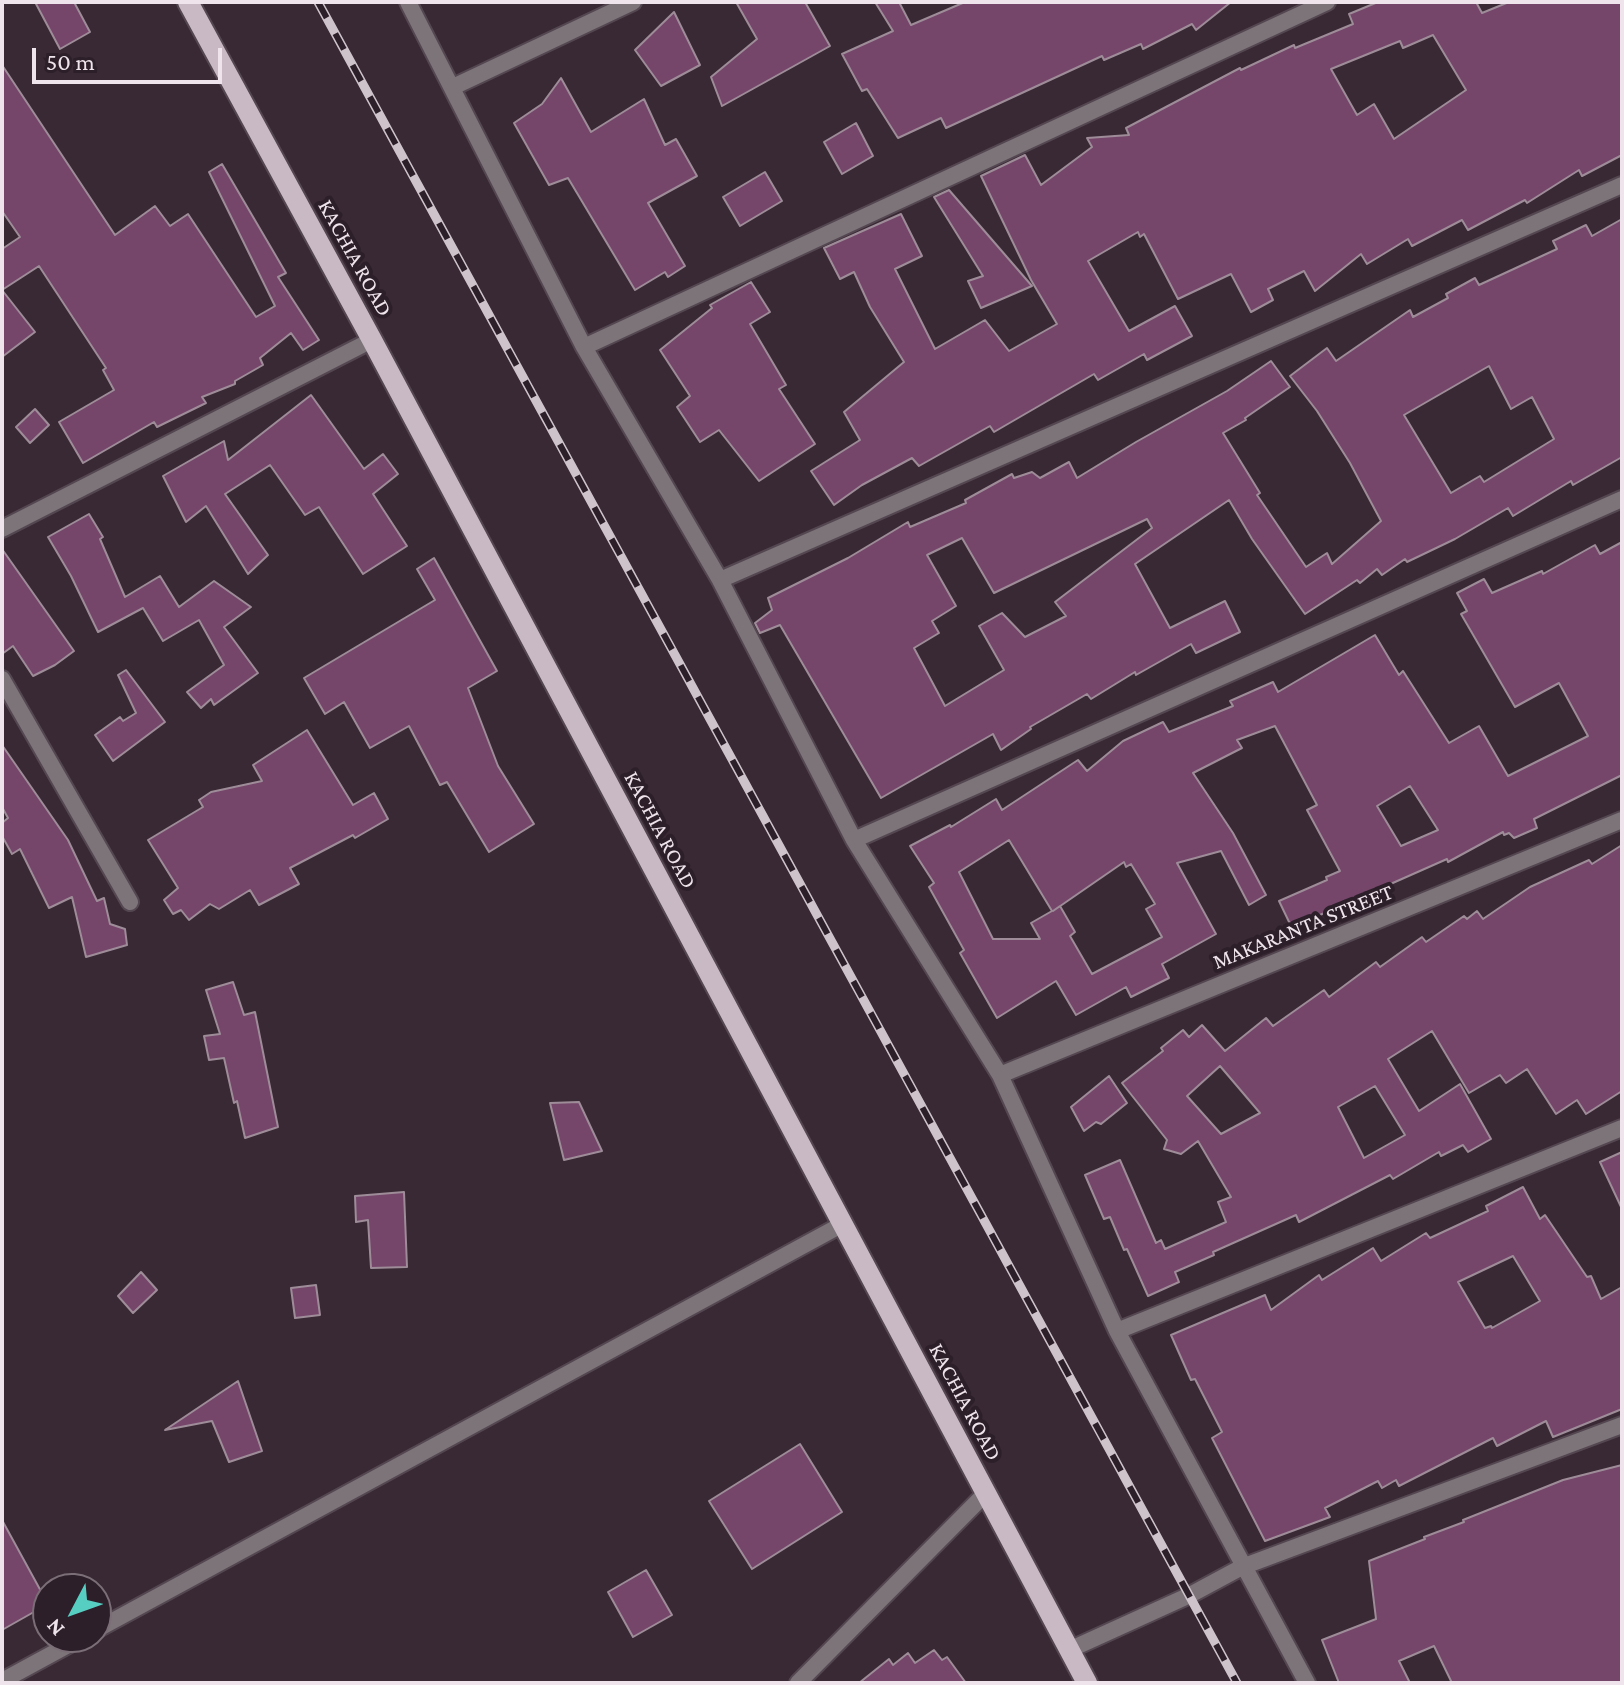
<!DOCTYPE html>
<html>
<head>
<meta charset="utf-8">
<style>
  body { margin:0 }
  #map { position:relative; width:1624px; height:1685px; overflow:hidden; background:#382934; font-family:"Crimson Pro",serif }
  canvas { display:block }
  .frame { position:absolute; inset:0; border:4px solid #efe4eb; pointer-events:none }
  .north { position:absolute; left:32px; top:1573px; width:80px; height:80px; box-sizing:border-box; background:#2d1f2a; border:2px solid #7b6e77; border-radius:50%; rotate:229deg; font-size:22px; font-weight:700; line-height:32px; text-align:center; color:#efe4eb }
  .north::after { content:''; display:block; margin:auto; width:28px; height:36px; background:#57cec2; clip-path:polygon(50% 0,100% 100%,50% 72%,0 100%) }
  .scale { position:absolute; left:32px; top:48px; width:190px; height:36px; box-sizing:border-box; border:4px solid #efe4eb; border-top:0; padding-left:10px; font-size:24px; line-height:28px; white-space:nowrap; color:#efe4eb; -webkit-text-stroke:6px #2d1f2a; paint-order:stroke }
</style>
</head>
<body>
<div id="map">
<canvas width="1624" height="1685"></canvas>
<div class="frame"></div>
<div class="north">N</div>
<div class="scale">50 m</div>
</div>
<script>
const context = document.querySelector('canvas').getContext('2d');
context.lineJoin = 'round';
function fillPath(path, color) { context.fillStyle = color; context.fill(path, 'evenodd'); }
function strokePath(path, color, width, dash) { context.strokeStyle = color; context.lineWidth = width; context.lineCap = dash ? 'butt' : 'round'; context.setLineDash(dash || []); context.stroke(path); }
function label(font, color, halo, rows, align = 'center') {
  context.font = font + ' "Crimson Pro",serif'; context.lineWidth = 8; context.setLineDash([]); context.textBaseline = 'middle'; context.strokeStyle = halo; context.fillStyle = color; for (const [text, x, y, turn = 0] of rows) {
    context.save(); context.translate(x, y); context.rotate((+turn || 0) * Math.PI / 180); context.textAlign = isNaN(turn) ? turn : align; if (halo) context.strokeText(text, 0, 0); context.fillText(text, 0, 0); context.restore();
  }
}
const building = new Path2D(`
  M 35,2 L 74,2 L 90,32 L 60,49 Z
  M 736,2 L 805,2 L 830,46 L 722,106 L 711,77 L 757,39 Z
  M 875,2 L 899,2 L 911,25 L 965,2 L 1231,2 L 1196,30 L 1192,24 L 1143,49 L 1141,44 L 1104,60 L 1102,56 L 946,128 L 941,118 L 898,138 L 867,89 L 862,91 L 842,54 L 893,31 Z
  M 1378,2 L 1476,2 L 1482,13 L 1509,2 L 1622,2 L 1622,155 L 1582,176 L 1579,170 L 1527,203 L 1525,200 L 1468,230 L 1462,220 L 1412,246 L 1408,239 L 1367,264 L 1361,254 L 1315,291 L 1304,271 L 1268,289 L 1273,300 L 1251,312 L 1231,274 L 1178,299 L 1144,234 L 1140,237 L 1138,232 L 1088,261 L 1129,331 L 1175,306 L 1192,336 L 1147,360 L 1144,354 L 1098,380 L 1094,374 L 994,432 L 990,426 L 919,466 L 912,458 L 862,485 L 834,505 L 811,471 L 860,440 L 844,412 L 904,362 L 870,307 L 854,272 L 840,279 L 824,248 L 901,214 L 922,256 L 895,269 L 935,349 L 985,320 L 1009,351 L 1057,324 L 1031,280 L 981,176 L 1025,155 L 1041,185 L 1092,147 L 1087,138 L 1129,135 L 1126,128 L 1240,68 L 1241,70 L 1294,45 L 1295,48 L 1353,24 L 1349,14 ZM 1433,35 L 1466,90 L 1394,139 L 1374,104 L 1357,115 L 1331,69 L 1400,41 L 1403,48 Z
  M 674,12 L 700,65 L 661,86 L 635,50 Z
  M 2,65 L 115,235 L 155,206 L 170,226 L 188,214 L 256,317 L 275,306 L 209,172 L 222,164 L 286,273 L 278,277 L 319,340 L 303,350 L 291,333 L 260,358 L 263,365 L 235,381 L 235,384 L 202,397 L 206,403 L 157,427 L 154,422 L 83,463 L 59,422 L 114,390 L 103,370 L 106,368 L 39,266 L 2,290 L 35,332 L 2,357 L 2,249 L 20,237 L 2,211 Z
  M 561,78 L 591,132 L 644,99 L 665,145 L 676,139 L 697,176 L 648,203 L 685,266 L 668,277 L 665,272 L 635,290 L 568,178 L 549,185 L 514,123 L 542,104 Z
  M 856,123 L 873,156 L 842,174 L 824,142 Z
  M 765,172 L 782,201 L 740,226 L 723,197 Z
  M 949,190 L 1032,286 L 981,308 L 968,281 L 983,276 L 934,197 Z
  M 1622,219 L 1622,457 L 1573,485 L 1571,481 L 1513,516 L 1508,508 L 1455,539 L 1407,562 L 1405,559 L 1382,575 L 1377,569 L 1360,583 L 1357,580 L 1305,614 L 1252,539 L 1229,500 L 1135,564 L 1170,628 L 1225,601 L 1240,632 L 1196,653 L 1191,644 L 1136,675 L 1135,672 L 1091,699 L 1087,694 L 1030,727 L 1031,729 L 1001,750 L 993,734 L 881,798 L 780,625 L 760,633 L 755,623 L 772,610 L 768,598 L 848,558 L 908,522 L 910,527 L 966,503 L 965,500 L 1012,474 L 1014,478 L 1032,472 L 1040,478 L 1069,462 L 1077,478 L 1136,442 L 1227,391 L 1271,361 L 1290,387 L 1245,418 L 1246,420 L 1223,433 L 1260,493 L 1257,495 L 1306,567 L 1327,553 L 1332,564 L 1381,521 L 1350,463 L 1317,411 L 1290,376 L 1327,348 L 1336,361 L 1410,310 L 1413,317 L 1448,298 L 1446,294 L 1475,278 L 1479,285 L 1557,249 L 1553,241 L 1586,225 L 1592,236 ZM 1489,366 L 1511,409 L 1532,397 L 1554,439 L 1484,482 L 1480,476 L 1451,493 L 1404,415 ZM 1147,519 L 1152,528 L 1055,602 L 1066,616 L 1025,637 L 1002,613 L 979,626 L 1004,670 L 945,706 L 914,648 L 939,633 L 932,621 L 956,606 L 927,555 L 962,538 L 994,593 Z
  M 751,282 L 770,312 L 750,324 L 786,385 L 779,389 L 815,444 L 759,481 L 719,430 L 700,442 L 677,407 L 690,396 L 660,350 L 712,308 L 710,305 Z
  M 311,395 L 364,469 L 383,454 L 398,474 L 373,494 L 407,546 L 363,574 L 319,507 L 305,515 L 270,465 L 225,494 L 268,555 L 248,574 L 206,506 L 186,522 L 163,476 L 224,441 L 228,460 Z
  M 35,409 L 49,425 L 30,443 L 16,427 Z
  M 89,514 L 103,537 L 100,539 L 125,597 L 160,576 L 179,607 L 214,581 L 251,607 L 224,627 L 258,673 L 214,705 L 211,699 L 201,708 L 187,692 L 224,665 L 199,620 L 163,641 L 143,608 L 98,632 L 71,576 L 48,537 Z
  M 1622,542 L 1622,775 L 1534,819 L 1537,828 L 1514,838 L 1509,833 L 1504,835 L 1503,832 L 1448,862 L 1447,859 L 1386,886 L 1387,889 L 1291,926 L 1279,901 L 1327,880 L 1326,877 L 1340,871 L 1307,810 L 1317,805 L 1275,726 L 1237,740 L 1242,748 L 1193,773 L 1233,833 L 1266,895 L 1249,905 L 1221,851 L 1177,863 L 1216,934 L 1162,964 L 1169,978 L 1131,997 L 1126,987 L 1076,1015 L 1056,981 L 997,1018 L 960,953 L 964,950 L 929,887 L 934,883 L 910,846 L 950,825 L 951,827 L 996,799 L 1002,810 L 1078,760 L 1087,771 L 1123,741 L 1163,722 L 1169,732 L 1233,706 L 1230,701 L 1273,682 L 1278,692 L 1375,635 L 1399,675 L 1403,671 L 1449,743 L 1479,726 L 1508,776 L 1588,736 L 1559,683 L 1515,707 L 1461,614 L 1467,611 L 1457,593 L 1484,579 L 1492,593 L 1542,571 L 1543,574 L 1595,545 L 1600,554 ZM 1410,786 L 1438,830 L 1401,846 L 1377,806 ZM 1009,840 L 1052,911 L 1031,923 L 1040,939 L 993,939 L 959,872 ZM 1124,862 L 1126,867 L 1131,864 L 1155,904 L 1146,909 L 1162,937 L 1092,974 L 1070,936 L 1075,932 L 1060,906 L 1053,911 Z
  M 2,549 L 74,651 L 55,665 L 33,676 L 13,646 L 2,654 Z
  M 434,558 L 497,671 L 468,688 L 498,766 L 534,824 L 489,852 L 447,782 L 440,785 L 409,726 L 370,748 L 344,702 L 325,714 L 304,678 L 435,600 L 417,569 Z
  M 126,670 L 165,722 L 113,761 L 95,735 L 120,717 L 123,721 L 136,713 L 118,675 Z
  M 307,730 L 353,805 L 374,793 L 388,819 L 355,838 L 353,835 L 290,868 L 299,884 L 259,905 L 250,890 L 219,909 L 210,904 L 189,920 L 181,910 L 173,914 L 164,900 L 178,888 L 148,840 L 203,807 L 199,800 L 211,792 L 262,781 L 253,765 Z
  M 2,745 L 68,840 L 97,901 L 104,898 L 110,924 L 125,929 L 127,945 L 86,957 L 72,897 L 49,908 L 20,849 L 12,854 L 2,836 L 2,823 L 8,818 L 2,807 Z
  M 1622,845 L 1622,1091 L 1586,1114 L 1577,1100 L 1556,1114 L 1527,1069 L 1506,1083 L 1500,1075 L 1469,1093 L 1432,1031 L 1388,1059 L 1419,1111 L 1460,1084 L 1491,1139 L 1468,1152 L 1463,1145 L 1441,1156 L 1439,1152 L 1393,1179 L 1390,1175 L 1299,1222 L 1296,1215 L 1213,1252 L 1214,1255 L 1175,1272 L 1179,1282 L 1148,1296 L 1127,1249 L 1124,1250 L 1110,1217 L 1104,1219 L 1085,1175 L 1120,1160 L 1156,1243 L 1161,1240 L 1165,1249 L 1226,1222 L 1218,1202 L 1231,1197 L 1198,1141 L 1181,1154 L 1164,1149 L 1167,1140 L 1122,1083 L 1163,1051 L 1161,1048 L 1183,1030 L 1189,1037 L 1202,1025 L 1225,1051 L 1266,1018 L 1273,1026 L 1324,990 L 1329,997 L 1376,962 L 1380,967 L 1422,937 L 1426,942 L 1464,916 L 1467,919 L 1477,911 L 1483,919 L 1530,887 L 1589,860 L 1592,864 ZM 1220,1066 L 1260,1113 L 1221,1134 L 1187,1096 ZM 1375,1086 L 1405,1135 L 1364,1158 L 1338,1107 Z
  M 233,982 L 244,1015 L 255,1012 L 278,1127 L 245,1138 L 237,1101 L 234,1103 L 224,1058 L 209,1060 L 204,1036 L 220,1034 L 206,990 Z
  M 1109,1076 L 1127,1103 L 1101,1124 L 1096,1122 L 1084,1131 L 1071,1107 Z
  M 579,1102 L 602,1151 L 564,1160 L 550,1103 Z
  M 1622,1152 L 1622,1209 L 1600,1162 Z
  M 1523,1187 L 1540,1219 L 1545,1215 L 1587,1277 L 1591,1276 L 1601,1299 L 1622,1287 L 1622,1409 L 1553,1437 L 1546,1421 L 1497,1446 L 1493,1438 L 1399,1486 L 1396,1480 L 1382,1488 L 1378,1481 L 1325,1508 L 1330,1517 L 1265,1541 L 1212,1438 L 1222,1432 L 1195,1379 L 1191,1380 L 1171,1335 L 1265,1295 L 1271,1310 L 1319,1275 L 1322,1280 L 1373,1248 L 1381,1261 L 1426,1233 L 1430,1238 L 1488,1211 L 1486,1206 ZM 1513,1256 L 1540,1301 L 1492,1328 L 1491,1326 L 1485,1328 L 1458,1282 Z
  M 404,1192 L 407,1267 L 371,1268 L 368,1220 L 356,1222 L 355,1196 Z
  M 141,1272 L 157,1290 L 133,1313 L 118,1296 Z
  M 316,1285 L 320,1315 L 295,1318 L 291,1288 Z
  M 238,1381 L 262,1451 L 229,1462 L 212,1421 L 165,1430 Z
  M 800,1444 L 842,1512 L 752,1569 L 709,1501 Z
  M 1622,1465 L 1622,1683 L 1452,1683 L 1434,1646 L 1399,1661 L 1410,1683 L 1339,1683 L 1322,1640 L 1376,1619 L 1369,1561 L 1425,1539 L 1424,1537 L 1464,1522 L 1463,1520 L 1563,1480 Z
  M 2,1520 L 48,1604 L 2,1630 Z
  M 646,1570 L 672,1615 L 633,1637 L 608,1592 Z
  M 934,1650 L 942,1660 L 947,1657 L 966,1683 L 859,1683 L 889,1659 L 893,1665 L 908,1653 L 915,1663 Z`);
fillPath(building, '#75466a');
strokePath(building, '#9e8c99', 2);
const street = new Path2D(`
  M 408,2 L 584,347 L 720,580 L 854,840 L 1000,1075 L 1117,1331 L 1307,1683
  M 453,87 L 633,2
  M 584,347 L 1327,2
  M 2,529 L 372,340
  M 720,580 L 1622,185
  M 2,679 L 130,902
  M 854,840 L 1622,499
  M 1000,1075 L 1622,820
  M 1117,1331 L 1622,1128
  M 96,1630 L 843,1224
  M 1069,1650 L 1190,1595 L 1242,1567 L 1622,1425
  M 2,1681 L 83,1637
  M 798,1683 L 986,1493`);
const primary = new Path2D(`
  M 188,2 L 372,340 L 1087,1683`);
strokePath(street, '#554751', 20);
strokePath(primary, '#554751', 24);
strokePath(street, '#7c7479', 16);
strokePath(primary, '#c9b9c4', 20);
const rail = new Path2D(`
  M 318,2 L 1237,1683`);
strokePath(rail, '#cfc3cb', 9);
strokePath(rail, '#2d1f2a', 6, [18]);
label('22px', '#efe4eb', '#2d1f2a', [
  ["KACHIA ROAD",355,258,61],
  ["KACHIA ROAD",660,830,62],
  ["MAKARANTA STREET",1303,927,-22],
  ["KACHIA ROAD",965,1402,62]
]);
</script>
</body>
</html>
